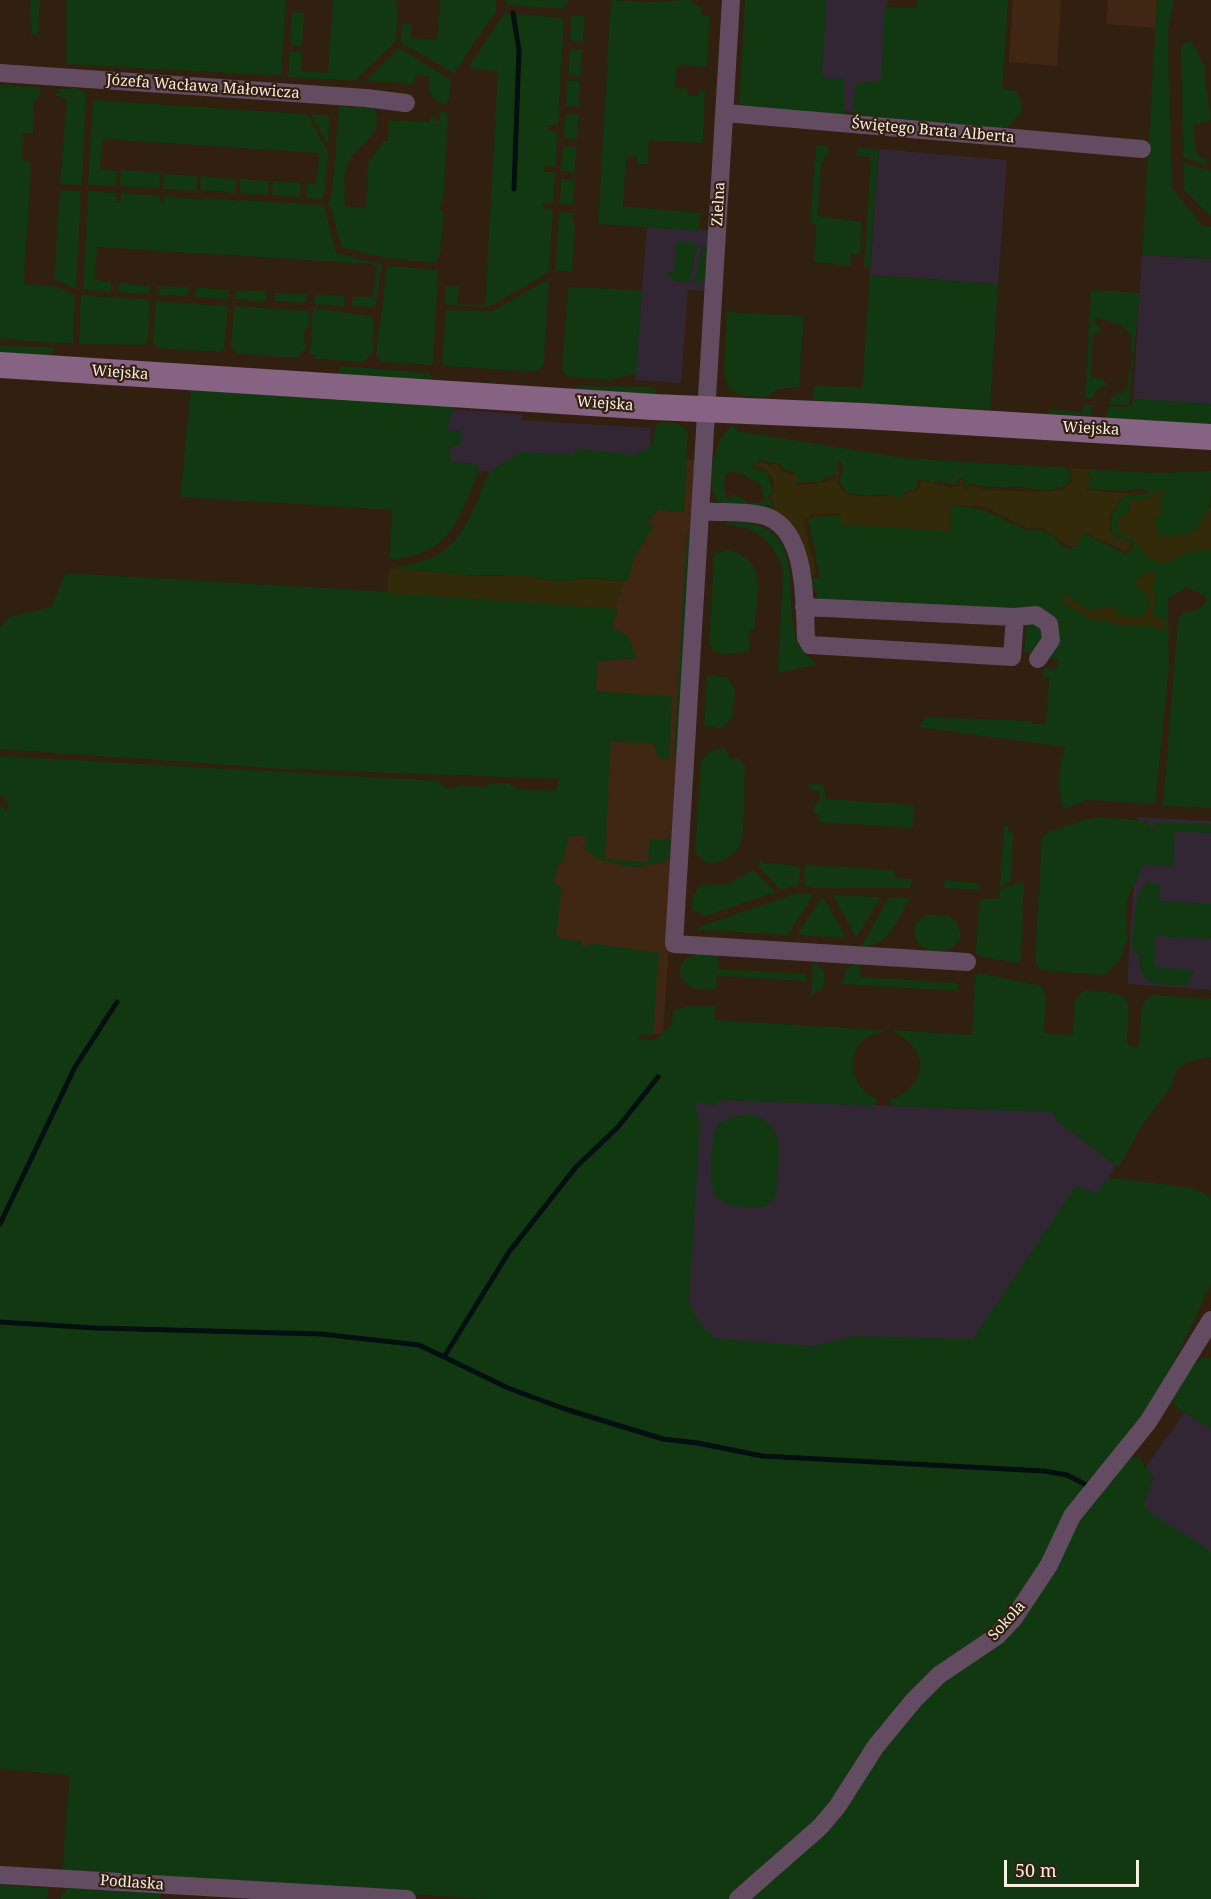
<!DOCTYPE html>
<html>
<head>
<meta charset="utf-8">
<style>
  body { margin:0 }
  #map { position:relative; width:1211px; height:1899px; overflow:hidden; background:#311f10; font-family:"Noto Serif",serif }
  canvas { display:block }
  .scale { position:absolute; left:1004px; top:1860px; width:135px; height:27px; box-sizing:border-box; border:3px solid #faede3; border-top:0; padding-left:8px; font-size:18px; line-height:21px; white-space:nowrap; color:#faede3; -webkit-text-stroke:4px #311f10; paint-order:stroke }
</style>
</head>
<body>
<div id="map">
<canvas width="1211" height="1899"></canvas>
<div class="scale">50 m</div>
</div>
<script>
const context = document.querySelector('canvas').getContext('2d');
context.lineJoin = 'round';
function fillPath(path, color) { context.fillStyle = color; context.fill(path, 'evenodd'); }
function strokePath(path, color, width, dash) { context.strokeStyle = color; context.lineWidth = width; context.lineCap = dash ? 'butt' : 'round'; context.setLineDash(dash || []); context.stroke(path); }
function label(font, color, halo, rows, align = 'center') {
  context.font = font + ' "Noto Serif",serif'; context.lineWidth = 4.5; context.setLineDash([]); context.textBaseline = 'middle'; context.strokeStyle = halo; context.fillStyle = color; for (const [text, x, y, turn = 0] of rows) {
    context.save(); context.translate(x, y); context.rotate((+turn || 0) * Math.PI / 180); context.textAlign = isNaN(turn) ? turn : align; if (halo) context.strokeText(text, 0, 0); context.fillText(text, 0, 0); context.restore();
  }
}
fillPath(new Path2D(`
  M 1013,0 L 1061,0 L 1057,66 L 1009,62 Z
  M 1108,0 L 1157,0 L 1156,28 L 1106,24 Z
  M 657,458 L 702,460 L 663,1034 L 492,1025 L 489,998 L 655,484 Z`), '#3f2713');
fillPath(new Path2D(`
  M 825,0 L 888,0 L 881,114 L 817,109 Z
  M 879,149 L 1007,160 L 998,284 L 870,275 Z
  M 647,225 L 710,230 L 705,291 L 688,290 L 681,383 L 635,380 Z
  M 1142,255 L 1211,259 L 1211,404 L 1133,399 Z
  M 446,409 L 522,414 L 522,420 L 651,428 L 649,465 L 549,476 L 442,469 Z
  M 1138,817 L 1211,821 L 1211,990 L 1127,984 Z
  M 658,1097 L 1052,1112 L 1057,1121 L 1116,1163 L 1106,1186 L 982,1373 L 642,1354 Z
  M 1189,1406 L 1211,1422 L 1211,1588 L 1110,1517 Z`), '#322634');
fillPath(new Path2D(`
  M 30,0 L 40,0 L 38,36 L 31,34 Z
  M 67,0 L 286,0 L 281,76 L 67,64 Z
  M 333,0 L 395,0 L 398,4 L 396,41 L 354,81 L 288,77 L 290,51 L 302,52 L 301,71 L 328,73 Z
  M 440,0 L 496,0 L 496,11 L 454,73 L 401,43 L 402,24 L 412,24 L 411,38 L 437,40 Z
  M 505,0 L 568,0 L 565,9 L 511,5 L 507,5 Z
  M 611,0 L 654,2 L 690,0 L 701,8 L 701,15 L 710,16 L 707,67 L 677,65 L 675,87 L 687,89 L 687,95 L 698,96 L 699,90 L 705,91 L 703,143 L 649,140 L 648,164 L 636,164 L 637,157 L 627,156 L 623,206 L 700,213 L 699,231 L 598,224 Z
  M 745,0 L 827,0 L 822,77 L 844,79 L 844,113 L 839,116 L 739,109 Z
  M 917,0 L 1008,0 L 1002,89 L 1017,91 L 1021,99 L 1022,112 L 1006,129 L 852,114 L 856,83 L 881,81 L 885,7 L 917,8 Z
  M 1157,0 L 1174,0 L 1168,30 L 1172,187 L 1202,226 L 1211,227 L 1211,259 L 1142,255 Z
  M 292,12 L 304,13 L 302,46 L 290,45 Z
  M 505,13 L 564,18 L 558,126 L 548,125 L 547,130 L 558,132 L 555,167 L 544,166 L 544,172 L 555,172 L 553,204 L 542,203 L 542,208 L 553,210 L 549,272 L 489,307 L 448,305 L 445,303 L 446,286 L 459,286 L 458,304 L 485,305 L 498,71 L 472,69 L 469,66 Z
  M 571,16 L 584,16 L 583,42 L 570,41 Z
  M 1191,41 L 1206,68 L 1204,72 L 1211,120 L 1195,124 L 1193,127 L 1197,155 L 1208,159 L 1206,165 L 1183,157 L 1181,45 Z
  M 399,48 L 451,80 L 449,101 L 444,104 L 438,103 L 429,91 L 429,76 L 415,75 L 414,84 L 366,81 Z
  M 570,49 L 582,50 L 581,77 L 568,76 Z
  M 567,80 L 580,81 L 579,107 L 566,106 Z
  M 0,85 L 39,87 L 40,96 L 34,101 L 33,134 L 23,133 L 22,160 L 31,163 L 24,284 L 53,286 L 75,295 L 73,344 L 0,339 Z
  M 75,88 L 82,90 L 86,95 L 82,185 L 60,184 L 67,98 L 55,96 L 59,89 Z
  M 93,100 L 307,114 L 328,152 L 324,194 L 322,199 L 306,198 L 307,184 L 316,184 L 319,153 L 103,139 L 100,169 L 117,171 L 116,186 L 88,185 Z
  M 339,106 L 374,108 C 387,136 356,143 348,164 C 343,175 345,194 345,206 L 366,208 L 368,163 L 384,141 L 388,141 L 389,120 L 428,122 L 436,111 L 433,121 L 439,121 L 441,110 L 448,115 L 443,200 L 440,209 L 444,213 L 440,256 L 434,263 L 386,258 L 341,247 L 331,207 L 328,206 L 332,193 Z
  M 311,114 L 330,116 L 328,145 Z
  M 565,114 L 579,114 L 577,139 L 564,138 Z
  M 816,145 L 828,146 L 828,154 L 821,164 L 818,216 L 862,222 L 860,254 L 851,254 L 850,266 L 814,262 L 816,225 L 810,221 Z
  M 563,146 L 576,147 L 575,173 L 561,171 Z
  M 857,148 L 879,149 L 870,267 L 864,267 L 871,157 L 856,156 Z
  M 1183,162 L 1211,171 L 1211,217 L 1184,189 Z
  M 121,170 L 160,173 L 159,188 L 120,186 Z
  M 164,174 L 198,176 L 197,191 L 163,189 Z
  M 201,176 L 236,179 L 236,193 L 201,190 Z
  M 240,179 L 269,181 L 268,195 L 240,193 Z
  M 561,179 L 575,180 L 573,205 L 560,204 Z
  M 273,181 L 301,183 L 300,197 L 272,195 Z
  M 60,190 L 81,191 L 76,289 L 54,279 Z
  M 88,191 L 116,193 L 116,203 L 120,203 L 121,193 L 160,196 L 161,204 L 164,204 L 164,196 L 203,200 L 203,198 L 235,200 L 235,202 L 241,200 L 324,205 L 336,253 L 382,264 L 376,305 L 373,308 L 352,306 L 353,297 L 373,297 L 377,266 L 373,264 L 97,247 L 94,279 L 111,283 L 111,292 L 83,290 Z
  M 559,212 L 573,213 L 572,222 L 575,223 L 572,272 L 555,271 Z
  M 677,241 L 698,243 L 689,283 L 676,281 L 667,276 L 667,274 L 674,271 Z
  M 703,243 L 707,249 L 705,278 L 699,283 L 694,284 Z
  M 390,266 L 438,270 L 433,365 L 382,362 L 376,355 L 387,268 Z
  M 870,275 L 998,284 L 990,410 L 813,400 L 814,385 L 862,388 Z
  M 549,279 L 544,363 L 536,372 L 446,366 L 442,362 L 446,310 L 493,311 Z
  M 119,283 L 150,286 L 149,294 L 118,292 Z
  M 158,286 L 189,287 L 188,296 L 157,295 Z
  M 197,287 L 229,290 L 228,299 L 195,297 Z
  M 568,287 L 642,290 L 636,374 L 608,380 L 568,377 L 562,370 Z
  M 236,290 L 267,292 L 266,302 L 235,299 Z
  M 1091,290 L 1140,293 L 1129,405 L 1109,404 L 1112,396 L 1126,391 L 1132,359 L 1131,335 L 1120,325 L 1097,317 L 1094,321 L 1103,331 L 1093,335 L 1091,378 L 1104,379 L 1104,383 L 1111,383 L 1098,389 L 1091,399 L 1085,398 Z
  M 275,293 L 307,294 L 306,303 L 274,301 Z
  M 315,294 L 345,296 L 344,307 L 314,304 Z
  M 81,295 L 150,300 L 148,342 L 144,345 L 79,344 Z
  M 156,301 L 228,306 L 224,349 L 219,352 L 159,348 L 153,342 Z
  M 234,306 L 309,311 L 310,325 L 305,328 L 304,343 L 307,349 L 300,353 L 300,358 L 238,354 L 231,346 Z
  M 313,308 L 369,316 L 374,321 L 373,351 L 363,362 L 316,359 L 310,352 Z
  M 727,312 L 804,316 L 799,387 L 777,389 L 767,397 L 743,396 L 728,388 L 724,373 Z
  M 0,345 L 55,348 L 48,358 L 0,356 Z
  M 340,366 L 429,373 L 433,378 L 416,381 L 339,374 Z
  M 576,386 L 653,387 L 656,389 L 657,397 L 576,392 Z
  M 191,388 L 450,405 L 453,408 L 447,430 L 461,431 L 461,446 L 451,446 L 451,462 L 476,464 L 479,469 C 461,518 448,558 389,559 L 392,510 L 180,497 Z
  M 1133,399 L 1211,404 L 1211,425 L 1106,419 L 1108,406 L 1131,407 Z
  M 1084,404 L 1092,405 L 1091,416 L 1049,414 L 1049,409 L 1083,412 Z
  M 667,422 L 679,424 L 688,432 L 684,512 L 668,512 L 659,509 L 649,521 L 648,523 L 654,526 L 634,558 L 630,576 L 626,582 L 592,578 L 557,582 L 529,576 L 459,575 L 392,568 C 438,561 456,550 475,506 C 480,496 482,485 488,476 C 496,462 510,462 520,452 L 573,455 L 574,449 L 624,453 L 625,455 L 635,456 L 637,451 L 645,451 L 653,443 L 656,424 Z
  M 732,426 L 737,426 L 736,431 L 904,458 L 1068,468 L 1071,479 C 1061,494 1041,490 1028,488 C 1009,484 991,492 971,483 L 970,487 L 965,487 L 966,480 L 958,478 L 956,485 L 941,481 L 932,483 L 928,480 L 924,482 L 921,479 L 918,480 L 915,490 L 908,490 L 900,499 C 882,490 862,499 846,492 L 840,483 L 843,465 L 838,460 L 836,475 L 826,477 L 821,482 L 797,482 L 794,472 L 783,469 L 781,463 L 770,463 L 760,459 L 752,469 L 767,472 L 773,492 L 767,496 L 773,505 L 771,509 L 720,504 C 703,487 713,439 732,426 ZM 729,472 C 741,471 749,479 760,484 L 765,502 L 748,503 L 734,494 L 728,501 L 724,488 L 725,475 Z
  M 1088,469 L 1156,473 L 1211,471 C 1211,517 1211,521 1176,549 L 1211,546 L 1211,808 L 1163,806 L 1178,621 L 1183,612 C 1195,611 1206,610 1206,596 L 1187,587 L 1168,598 L 1169,668 L 1155,804 L 1087,800 L 1063,809 C 1057,785 1057,770 1065,747 L 919,727 L 927,715 L 928,717 L 1031,721 L 1032,724 L 1046,724 L 1049,678 L 1043,677 L 1044,668 L 1057,669 L 1058,659 L 1049,658 L 1055,643 L 1023,608 L 818,601 L 811,579 L 820,577 L 808,518 L 960,506 L 984,510 L 1026,530 L 1040,530 L 1053,535 L 1060,545 L 1069,549 L 1077,546 L 1079,538 L 1085,534 L 1126,554 L 1131,550 L 1134,543 L 1111,534 L 1112,515 L 1123,497 L 1149,493 C 1139,484 1129,492 1116,491 C 1107,490 1097,489 1087,488 L 1091,478 Z
  M 727,522 C 812,519 781,588 797,641 C 800,652 811,655 816,665 L 778,673 L 783,572 C 775,541 756,527 725,524 Z
  M 687,532 L 690,535 L 677,753 L 674,753 Z
  M 725,550 C 770,556 757,597 754,630 L 749,630 L 750,650 C 739,654 716,658 709,644 L 714,555 Z
  M 66,573 L 443,595 L 618,609 L 612,628 L 627,635 L 637,658 L 598,662 L 596,691 L 669,696 L 672,697 L 669,759 L 663,760 L 657,755 L 654,744 L 611,741 L 605,859 L 648,862 L 650,839 L 664,840 L 664,837 L 671,840 L 670,859 L 655,865 L 646,864 L 645,868 C 620,865 597,864 582,846 L 587,847 L 584,835 L 568,837 L 563,863 L 558,864 L 554,882 L 562,888 L 556,937 L 581,941 L 583,947 L 589,946 L 591,943 L 659,953 L 653,1036 L 637,1035 L 638,1039 L 656,1040 L 673,1023 L 674,1011 L 685,1006 L 715,1006 L 715,1020 L 882,1030 L 882,1032 C 844,1039 844,1086 878,1099 L 873,1106 L 719,1100 L 713,1106 L 701,1102 L 695,1104 L 700,1124 L 689,1302 L 699,1323 L 714,1338 L 812,1346 L 854,1336 L 973,1339 L 1076,1186 L 1097,1193 L 1105,1181 L 1113,1178 L 1193,1188 L 1211,1197 L 1211,1285 L 1154,1404 L 1136,1431 L 1074,1506 L 1048,1559 L 1018,1610 L 987,1638 L 940,1670 L 955,1673 L 1010,1629 L 1050,1569 L 1074,1517 L 1124,1459 L 1138,1457 L 1154,1477 L 1144,1505 C 1162,1526 1190,1533 1211,1553 L 1211,1899 L 744,1899 L 804,1846 L 800,1840 L 774,1859 L 732,1899 L 487,1899 L 62,1873 L 70,1775 L 0,1769 L 0,804 L 6,811 L 8,804 L 0,793 L 0,756 L 441,781 L 440,785 L 450,789 L 461,785 L 487,787 L 490,783 L 510,784 L 516,789 L 556,791 L 560,779 L 285,769 L 0,749 L 0,628 L 9,617 L 51,607 Z
  M 1027,621 L 1039,621 L 1045,634 L 1036,652 L 1024,653 Z
  M 713,675 L 728,678 L 735,691 L 732,718 L 721,729 L 704,725 L 707,677 Z
  M 724,747 L 731,759 L 736,757 L 745,766 L 743,836 C 740,857 706,876 695,851 L 701,761 L 711,751 Z
  M 810,784 L 825,785 L 825,799 L 914,805 L 913,828 L 818,822 L 820,815 L 814,814 L 815,803 L 819,803 L 820,791 L 809,790 Z
  M 1096,817 L 1148,821 L 1149,827 L 1153,829 L 1154,822 L 1211,824 L 1211,833 L 1175,832 L 1173,866 L 1142,865 C 1141,878 1133,885 1129,894 C 1123,909 1128,926 1127,941 L 1119,961 L 1105,975 L 1048,971 L 1038,968 L 1035,960 L 1042,838 L 1049,831 Z
  M 1004,825 L 1008,825 L 1008,832 L 1013,833 L 1011,881 L 1000,887 Z
  M 762,857 L 762,862 L 792,865 L 800,868 L 799,884 L 781,890 L 758,866 Z
  M 805,865 L 895,870 L 895,878 L 912,879 L 911,888 L 814,888 L 804,885 Z
  M 753,870 L 776,892 L 705,916 L 692,909 L 693,896 L 701,885 L 728,884 Z
  M 945,880 L 979,883 L 979,890 L 945,888 Z
  M 1024,882 L 1021,959 L 1016,963 L 979,956 L 976,951 L 979,901 L 983,899 L 999,899 L 1000,889 Z
  M 1146,882 L 1160,885 L 1160,901 L 1211,904 L 1211,939 L 1156,936 L 1155,967 L 1194,970 L 1187,986 C 1158,984 1139,990 1139,954 L 1134,952 L 1131,945 L 1137,898 Z
  M 798,893 L 814,894 L 788,935 L 699,930 L 696,928 Z
  M 833,895 L 881,897 L 856,938 Z
  M 823,896 L 846,938 L 797,935 Z
  M 889,897 L 910,898 C 898,919 890,946 861,947 Z
  M 927,915 L 948,916 L 956,921 L 961,935 L 957,944 C 939,959 909,950 915,924 Z
  M 700,954 L 718,956 L 718,969 L 807,974 L 806,981 L 717,976 L 716,990 L 693,988 L 682,980 C 676,964 685,956 700,954 Z
  M 813,962 C 825,968 827,977 823,989 L 811,995 Z
  M 856,964 L 860,964 L 860,977 L 958,983 L 957,991 L 842,984 L 846,969 Z
  M 979,973 L 1042,986 L 1046,997 L 1044,1033 L 1073,1035 L 1075,1001 L 1084,990 C 1135,994 1131,994 1127,1044 L 1139,1048 L 1142,1007 L 1150,995 L 1211,999 L 1211,1057 L 1187,1062 L 1175,1072 L 1172,1085 L 1143,1124 L 1119,1168 L 1057,1121 L 1052,1112 L 893,1106 L 889,1100 C 914,1094 931,1066 911,1044 C 906,1038 897,1035 893,1030 L 972,1035 L 975,976 Z
  M 749,1114 C 792,1124 777,1162 776,1196 C 773,1200 770,1204 765,1206 C 754,1210 724,1207 716,1197 C 708,1189 711,1134 718,1125 C 725,1117 739,1116 749,1114 Z
  M 1202,1358 L 1211,1358 L 1211,1429 L 1178,1409 L 1171,1398 L 1192,1367 Z
  M 66,1884 L 161,1890 L 160,1899 L 61,1899 L 62,1893 L 66,1893 Z
  M 0,1885 L 48,1888 L 47,1899 L 0,1899 Z`), '#123812');
fillPath(new Path2D(`
  M 762,461 L 770,465 L 778,463 L 781,470 L 796,476 L 797,485 L 826,482 L 835,478 L 840,462 L 838,485 C 842,489 844,494 850,495 C 854,496 888,497 891,495 L 900,499 L 909,492 L 919,489 L 921,481 L 949,487 L 960,486 L 959,480 L 963,480 L 964,488 L 967,489 L 973,486 L 987,490 L 1038,492 L 1062,490 L 1072,481 L 1071,468 L 1087,469 L 1090,478 L 1087,490 L 1122,493 L 1146,492 L 1122,497 L 1110,515 L 1110,534 L 1132,542 L 1126,551 L 1084,533 L 1077,545 L 1070,547 L 1042,528 L 1027,528 L 983,506 L 951,505 L 951,531 L 842,525 L 840,513 L 812,514 L 803,520 L 817,574 L 812,576 C 798,539 810,535 771,511 L 775,506 L 770,497 C 779,485 773,475 761,467 L 757,468 L 756,465 Z
  M 1159,491 L 1165,492 L 1160,501 L 1162,514 L 1155,516 L 1158,536 L 1172,537 L 1196,531 L 1211,506 L 1211,549 L 1183,554 L 1168,564 L 1149,560 L 1134,540 L 1118,532 L 1118,516 L 1124,517 L 1130,508 L 1129,504 L 1133,500 L 1148,500 L 1150,494 Z
  M 389,568 L 475,576 L 529,576 L 557,582 L 592,578 L 623,582 L 615,609 L 387,593 Z
  M 1153,570 L 1156,580 L 1152,584 L 1156,603 L 1152,615 L 1161,620 L 1165,617 L 1166,634 L 1164,630 L 1143,625 L 1120,626 L 1104,620 L 1095,621 L 1065,605 L 1063,595 L 1067,595 C 1087,612 1087,612 1112,605 L 1119,616 L 1142,617 L 1151,603 L 1145,591 L 1136,588 L 1136,580 Z`), '#332a09');
strokePath(new Path2D(`
  M 513,13 L 519,50 L 514,189
  M 658,1077 L 618,1127 L 576,1167 L 509,1252 L 444,1357 L 508,1388 L 565,1409 L 663,1439 L 698,1443 L 762,1456 L 1044,1471 L 1067,1475 L 1088,1486
  M 0,1224 L 75,1067 L 117,1002
  M 0,1322 L 96,1328 L 321,1334 L 419,1345 L 444,1357`), '#040f12', 5);
strokePath(new Path2D(`
  M 731,0 L 674,944 L 967,962
  M 0,73 L 366,98 L 406,103
  M 725,113 L 1142,149
  M 700,511 C 720,513 742,511 761,515 C 808,525 804,601 806,638 L 810,645 L 1012,657 L 1015,617 L 804,607
  M 1015,617 L 1036,615 L 1049,624 L 1051,640 L 1038,659
  M 0,1875 L 407,1899
  M 738,1899 L 820,1827 L 837,1807 L 876,1746 L 914,1700 L 939,1675 L 997,1636 L 1014,1618 L 1049,1565 L 1072,1516 L 1148,1422 L 1211,1320`), '#634c61', 18);
strokePath(new Path2D(`
  M 0,365 L 654,407 L 863,416 L 1211,437`), '#866283', 26);
label('15px', '#faede3', '#311f10', [
  ["Józefa Wacława Małowicza",203,87,4],
  ["Świętego Brata Alberta",933,131,5],
  ["Zielna",719,204,-87],
  ["Wiejska",120,373,4],
  ["Wiejska",605,404,4],
  ["Wiejska",1091,429,3],
  ["Sokola",1007,1621,-48],
  ["Podlaska",132,1883,4]
]);
</script>
</body>
</html>
